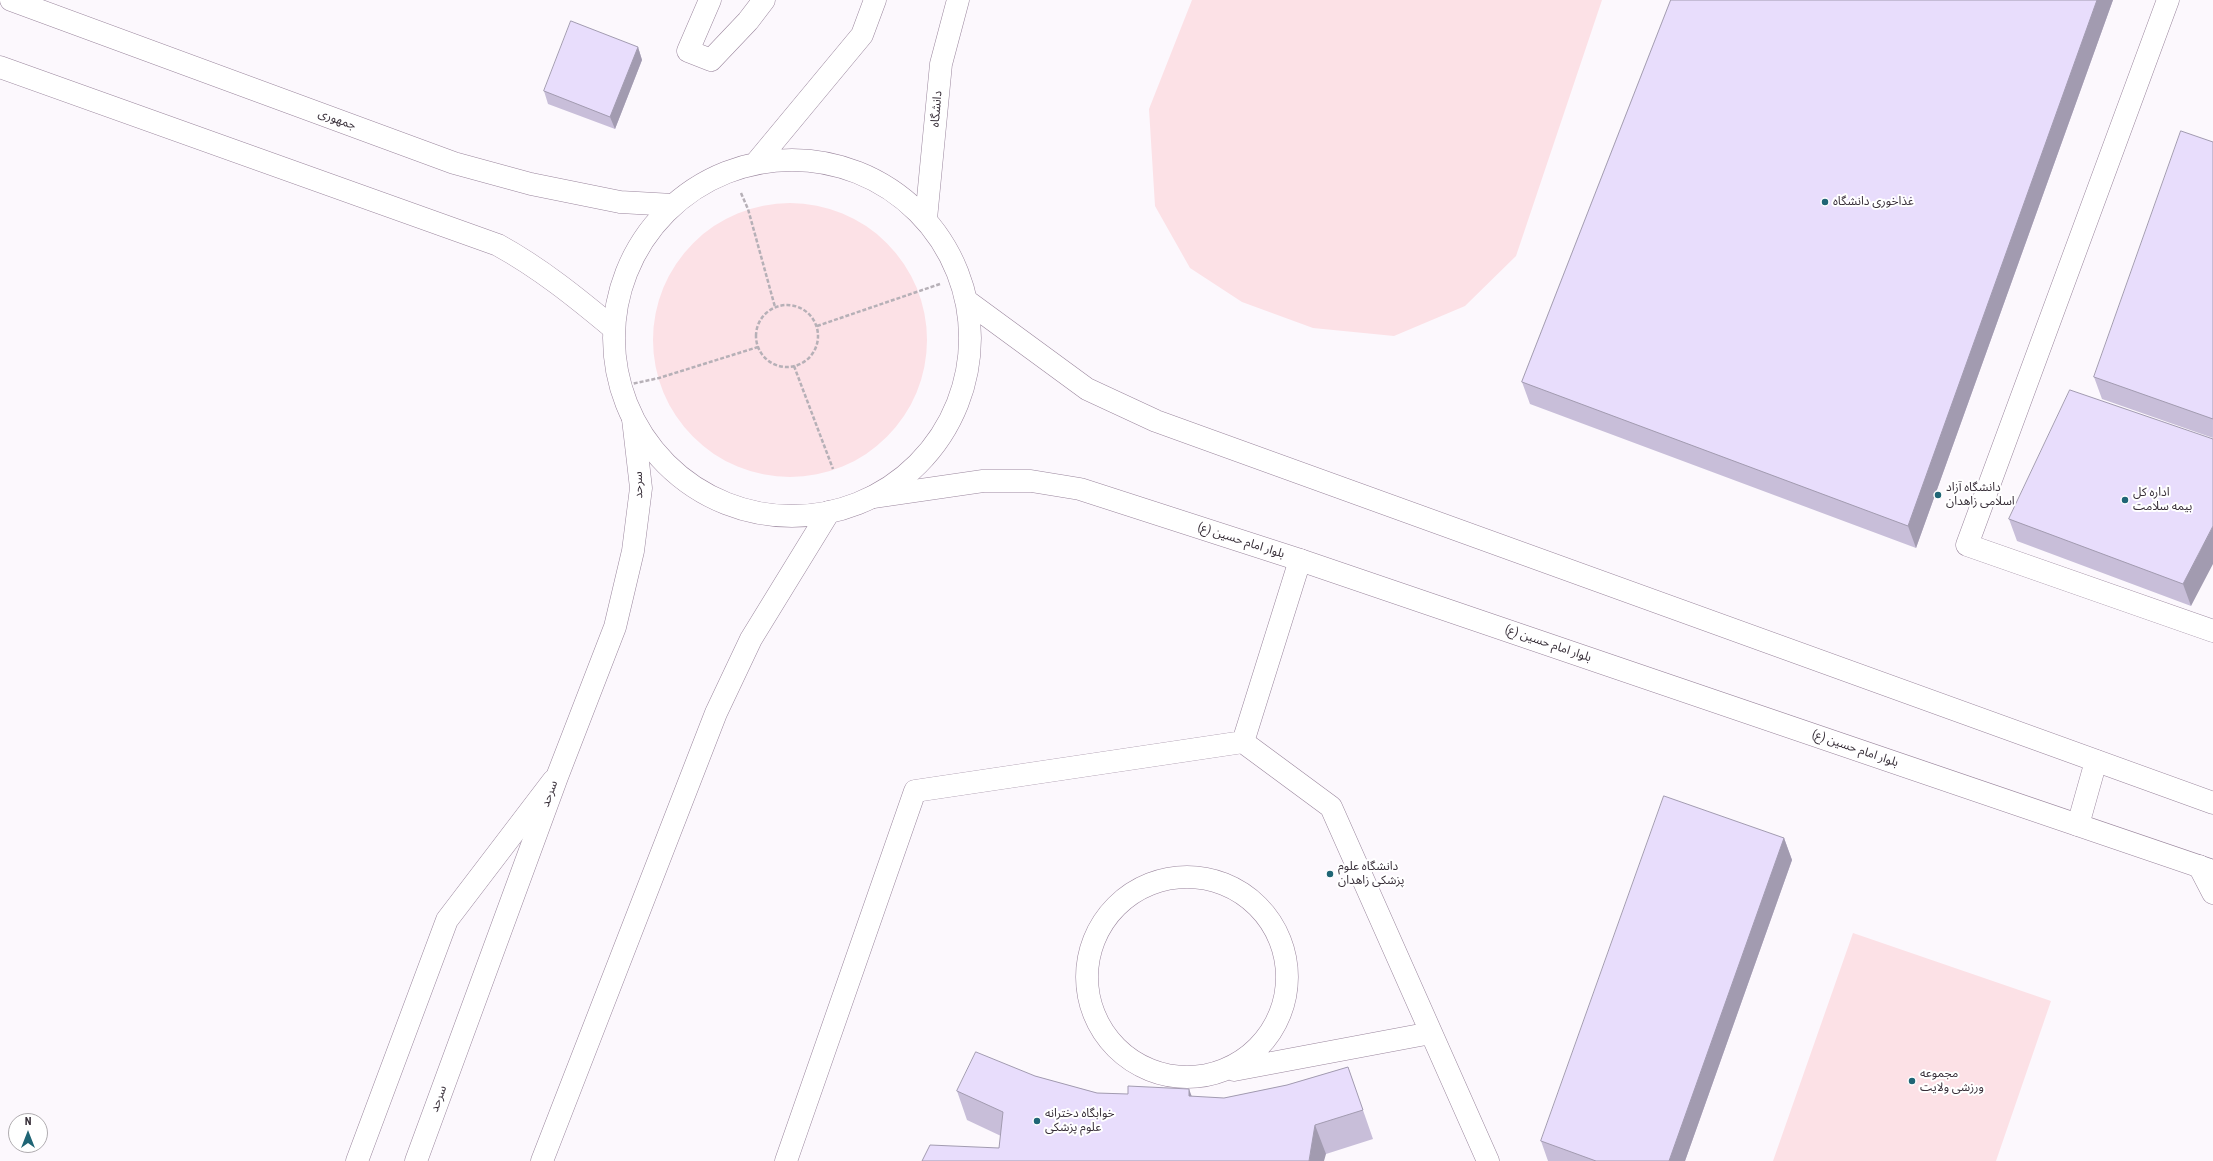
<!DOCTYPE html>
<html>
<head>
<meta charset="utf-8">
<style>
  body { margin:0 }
  #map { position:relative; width:2213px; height:1161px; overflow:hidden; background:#fcf8fd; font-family:"Roboto Condensed",sans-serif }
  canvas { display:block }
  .north { position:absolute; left:8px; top:1113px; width:40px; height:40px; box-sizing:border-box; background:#fff; border:1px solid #afabaf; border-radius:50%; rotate:0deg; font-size:11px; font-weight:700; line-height:16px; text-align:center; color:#372e38 }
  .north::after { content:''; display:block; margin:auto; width:14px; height:18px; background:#1f6575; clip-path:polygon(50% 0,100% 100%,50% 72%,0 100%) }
</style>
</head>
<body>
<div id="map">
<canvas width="2213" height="1161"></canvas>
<div class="north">N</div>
</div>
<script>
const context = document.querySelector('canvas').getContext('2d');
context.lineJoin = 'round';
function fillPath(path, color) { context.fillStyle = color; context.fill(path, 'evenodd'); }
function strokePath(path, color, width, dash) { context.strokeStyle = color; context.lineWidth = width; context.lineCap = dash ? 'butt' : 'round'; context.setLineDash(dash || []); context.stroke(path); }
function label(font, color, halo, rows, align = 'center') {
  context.font = font + ' "Roboto Condensed","Noto Sans Arabic",sans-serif'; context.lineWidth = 4; context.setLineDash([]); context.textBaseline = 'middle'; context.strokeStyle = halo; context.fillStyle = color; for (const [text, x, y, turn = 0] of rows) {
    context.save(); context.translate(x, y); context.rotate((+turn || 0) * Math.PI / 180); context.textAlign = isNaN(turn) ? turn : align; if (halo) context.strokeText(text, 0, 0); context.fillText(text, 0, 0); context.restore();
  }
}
fillPath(new Path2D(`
  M 1192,0 L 1602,0 L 1516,256 L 1465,306 L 1394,336 L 1313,328 L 1242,302 L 1190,268 L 1155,206 L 1149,109 Z
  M653 340a137 137 0 1 1 274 0a137 137 0 1 1-274 0Z
  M 1853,933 L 2051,1001 L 1996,1161 L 1773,1161 Z`), '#fce1e6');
const service = new Path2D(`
  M 710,0 L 688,51 L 711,60 L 748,21 L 764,0
  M 2168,0 L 1967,545 L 2213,631
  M 1300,560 L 1243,742 L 1331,807 L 1488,1161
  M 2199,866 L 2213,893
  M1087 977a100 100 0 1 1 200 0a100 100 0 1 1-200 0Z
  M 1234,1070 L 1431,1033
  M 786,1161 L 915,791 L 1243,742`);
const minor = new Path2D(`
  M 357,1161 L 447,920 L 553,781`);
const secondary = new Path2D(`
  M 11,0 L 454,163 L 531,184 L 620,202 L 673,205
  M 0,67 L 498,245 C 540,268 577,298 613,328
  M 967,301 L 1087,389 L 1156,421 L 2213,803
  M 873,497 L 983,481 L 1031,481 L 1080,489 L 1300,560 L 2213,871`);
const primary = new Path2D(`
  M614 338a178 178 0 1 1 356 0a178 178 0 1 1-356 0Z
  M 755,164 L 862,35 L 875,0
  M 926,219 L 941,64 L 958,0
  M 2078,825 L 2096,761`);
const trunk = new Path2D(`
  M 416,1161 L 557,777 L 615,627 L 633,551 L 641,488 L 633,419
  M 542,1161 L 716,713 L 751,639 L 829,512`);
strokePath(service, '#9a869d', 23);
strokePath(minor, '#9a869d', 23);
strokePath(secondary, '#9a869d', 23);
strokePath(primary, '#9a869d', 23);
strokePath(trunk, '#9a869d', 23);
strokePath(new Path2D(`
  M 741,193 L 748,209 L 775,307
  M756 336a31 31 0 1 1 62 0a31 31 0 1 1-62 0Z
  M 817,326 L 940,284
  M 794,366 L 833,469
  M 622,386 L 659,378 L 758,347`), '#b6b0b7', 2.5, [4, 2]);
strokePath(service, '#fff', 22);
strokePath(minor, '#fff', 22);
strokePath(secondary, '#fff', 22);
strokePath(primary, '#fff', 22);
strokePath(trunk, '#fff', 22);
fillPath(new Path2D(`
  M 1671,0 L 2113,0 L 1916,548 L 1530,404 L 1522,382 Z
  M 638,47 L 642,60 L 615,129 L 548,104 L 544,91 Z
  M 2213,142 L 2213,438 L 2102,399 L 2094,377 Z
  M 2213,439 L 2191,606 L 2017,541 L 2009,519 Z
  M 1784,838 L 1792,860 L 1685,1161 L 1548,1161 L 1541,1141 Z
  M 1348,1067 L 1373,1139 L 1326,1154 L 999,1148 L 1001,1136 L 967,1120 L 957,1091 L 1035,1076 L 1097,1093 L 1224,1098 L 1287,1085 Z`), '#c8bed9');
fillPath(new Path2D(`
  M 2097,0 L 2113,0 L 1916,548 L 1908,526 Z
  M 638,47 L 642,60 L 615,129 L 610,117 Z
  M 2213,526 L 2213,564 L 2191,606 L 2183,584 Z
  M 1784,838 L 1792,860 L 1685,1161 L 1669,1161 Z
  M 1189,1089 L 1200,1118 L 1189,1096 Z
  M 1315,1125 L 1326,1154 L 1324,1161 L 1309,1161 Z`), '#a29bb0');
const building = new Path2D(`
  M 1671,0 L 2097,0 L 1908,526 L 1522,382 Z
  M 571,21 L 638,47 L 610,117 L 544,91 Z
  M 2181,131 L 2213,142 L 2213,419 L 2094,377 Z
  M 2070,390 L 2213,439 L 2213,526 L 2183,584 L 2009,519 Z
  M 1664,796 L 1784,838 L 1669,1161 L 1596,1161 L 1541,1141 Z
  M 976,1052 L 1035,1076 L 1097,1093 L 1128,1094 L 1128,1086 L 1189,1089 L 1189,1096 L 1224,1098 L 1287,1085 L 1348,1067 L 1363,1110 L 1315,1125 L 1309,1161 L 1316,1161 L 922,1161 L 930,1145 L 999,1148 L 1003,1112 L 957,1091 Z`);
fillPath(building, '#e8ddfc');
strokePath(building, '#a29bb0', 1);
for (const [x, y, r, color] of [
  [1825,202,4,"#1f6575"],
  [1938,495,4,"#1f6575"],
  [2125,500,4,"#1f6575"],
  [1330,874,4,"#1f6575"],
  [1912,1081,4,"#1f6575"],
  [1037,1121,4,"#1f6575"]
]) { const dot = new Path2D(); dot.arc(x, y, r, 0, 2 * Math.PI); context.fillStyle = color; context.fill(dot); strokePath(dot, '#fff', 1.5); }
label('12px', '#372e38', '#fff', [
  ["دانشگاه",937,109,-85],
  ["جمهوری",337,120,20],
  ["سرحد",639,485,-91],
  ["بلوار امام حسین (ع)",1241,541,18],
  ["بلوار امام حسین (ع)",1548,644,19],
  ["بلوار امام حسین (ع)",1855,749,19],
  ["سرحد",550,794,-70],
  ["سرحد",439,1099,-70]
]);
label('12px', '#372e38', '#fff', [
  ["غذاخوری دانشگاه",1833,202],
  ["دانشگاه آزاد",1946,488],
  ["اسلامی زاهدان",1946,502],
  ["اداره کل",2133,493],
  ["بیمه سلامت",2133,507],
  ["دانشگاه علوم",1338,867],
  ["پزشکی زاهدان",1338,881],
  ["مجموعه",1920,1074],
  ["ورزشی ولایت",1920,1088],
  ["خوابگاه دخترانه",1045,1114],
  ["علوم پزشکی",1045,1128]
], 'left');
</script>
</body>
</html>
